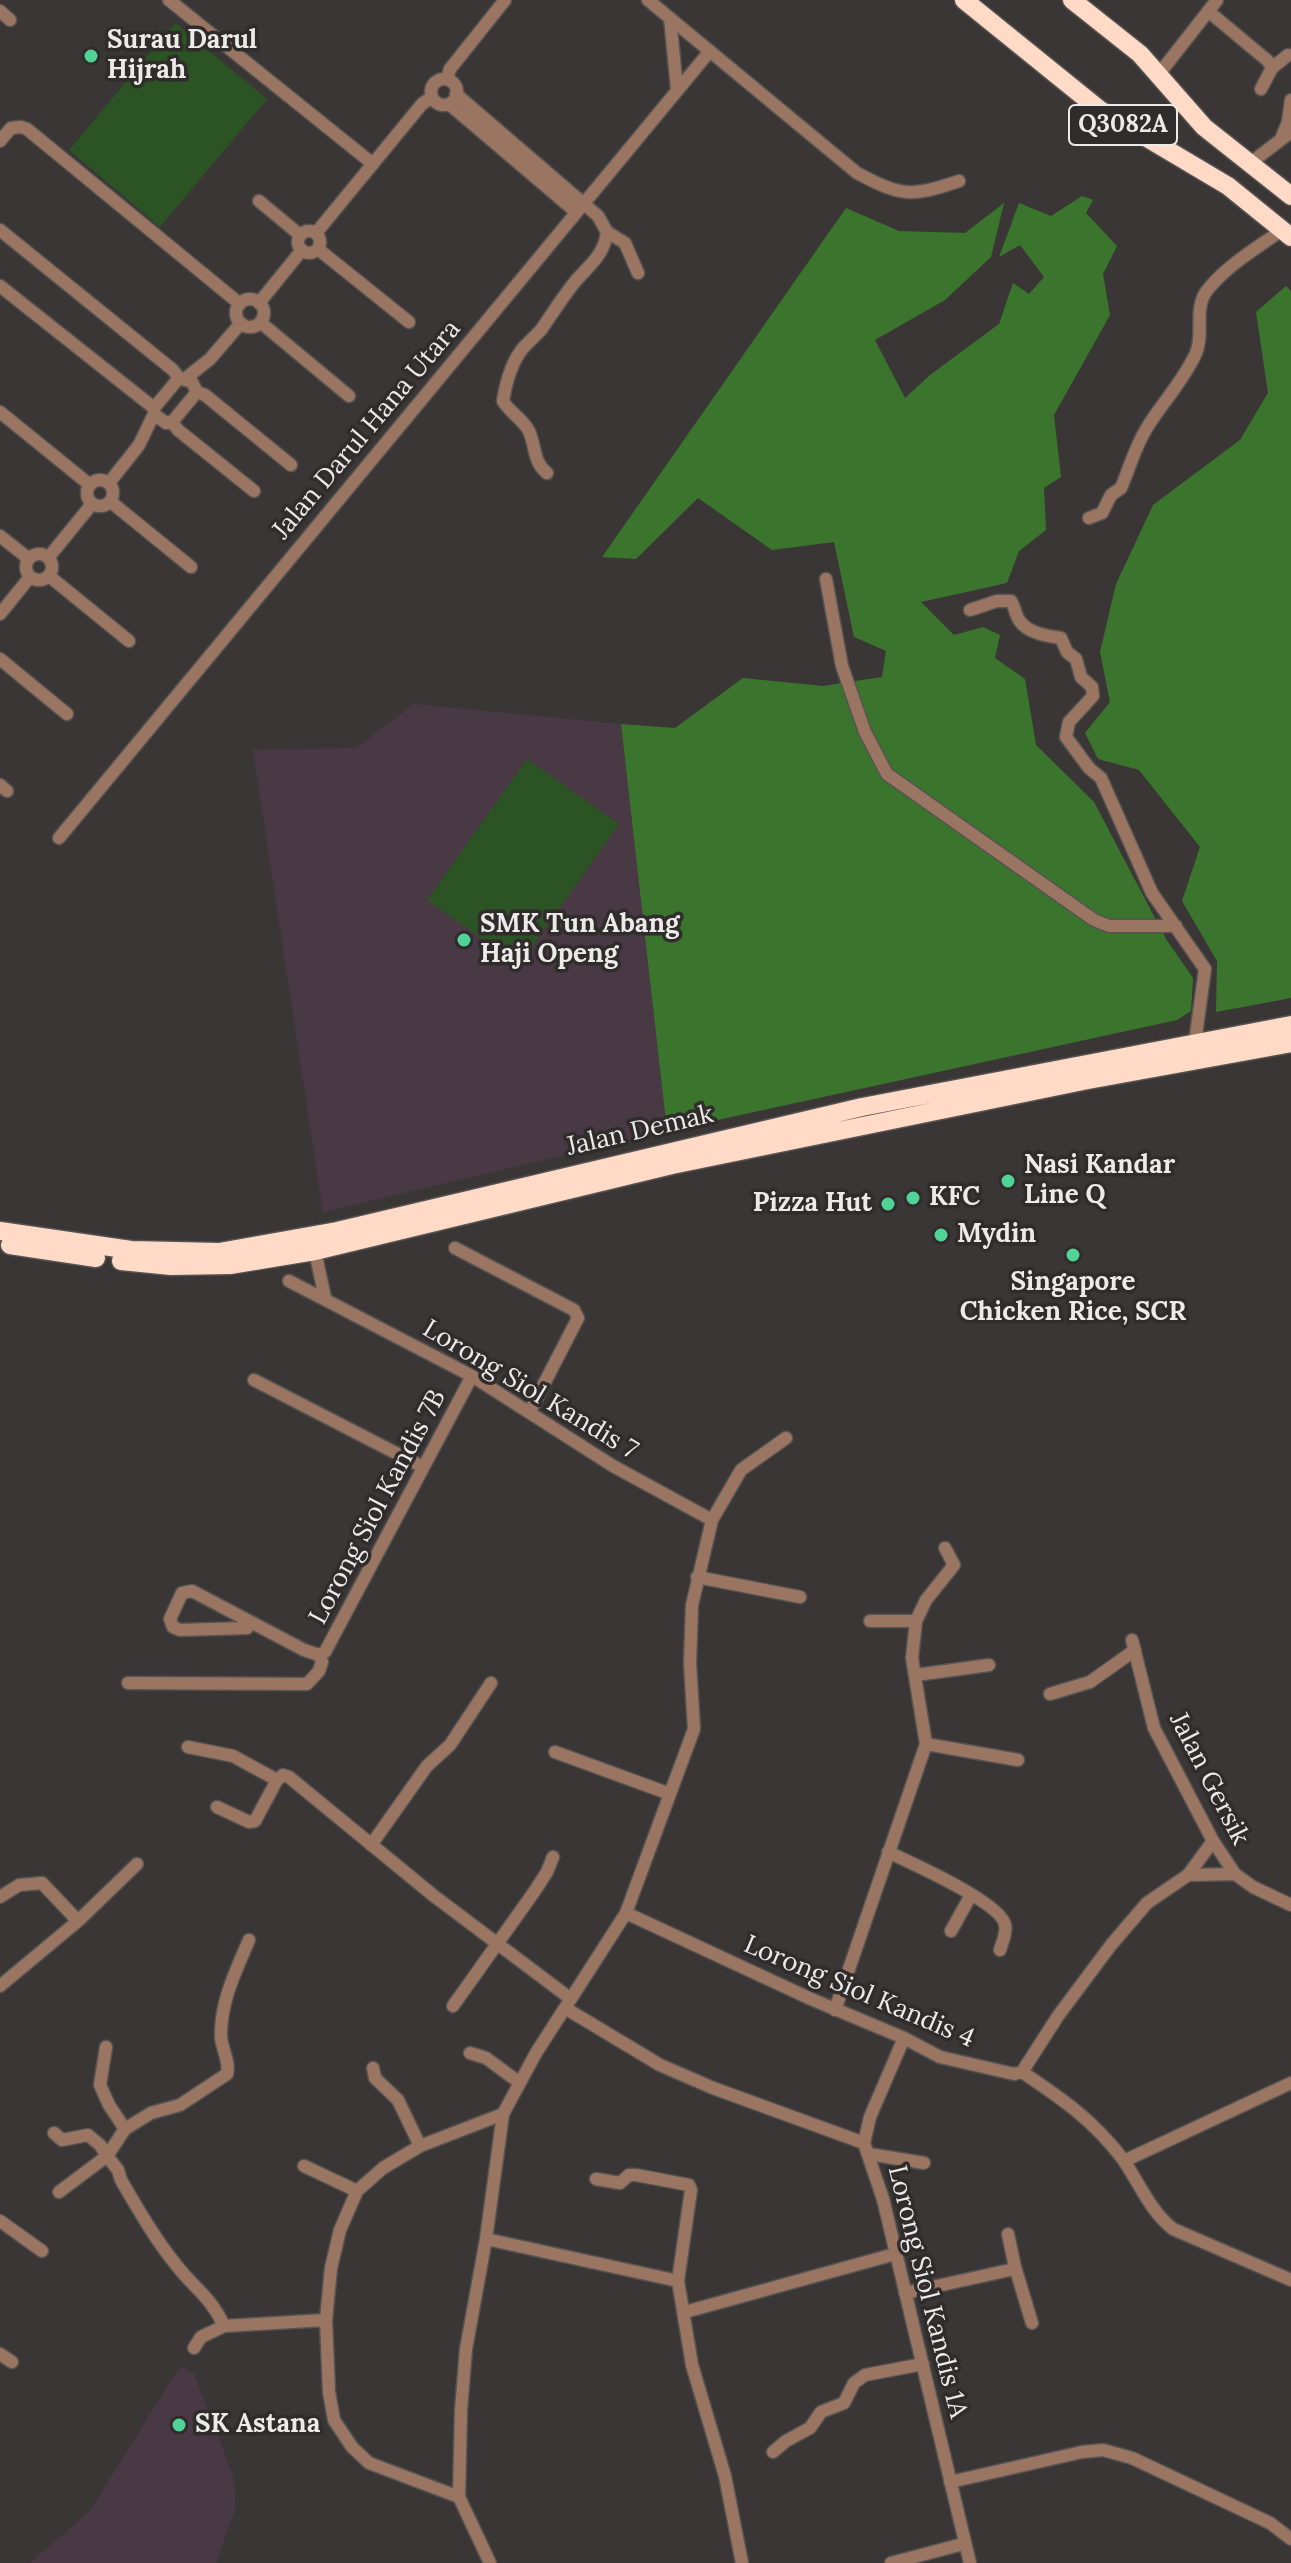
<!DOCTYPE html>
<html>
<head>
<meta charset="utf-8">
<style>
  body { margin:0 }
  canvas { display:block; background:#393635 }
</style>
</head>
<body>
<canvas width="1291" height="2563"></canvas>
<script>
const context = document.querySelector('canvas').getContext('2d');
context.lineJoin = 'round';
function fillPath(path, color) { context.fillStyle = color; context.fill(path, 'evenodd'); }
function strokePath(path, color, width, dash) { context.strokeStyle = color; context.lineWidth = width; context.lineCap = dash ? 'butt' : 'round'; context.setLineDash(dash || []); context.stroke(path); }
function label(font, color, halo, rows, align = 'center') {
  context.font = font + ' Lora,serif'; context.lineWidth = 7; context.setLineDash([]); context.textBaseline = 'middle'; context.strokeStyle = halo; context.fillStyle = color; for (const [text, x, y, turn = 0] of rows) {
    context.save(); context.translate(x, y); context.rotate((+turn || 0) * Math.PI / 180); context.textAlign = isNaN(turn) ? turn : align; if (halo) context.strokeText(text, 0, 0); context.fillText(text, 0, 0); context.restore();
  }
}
fillPath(new Path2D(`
  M 414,704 L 621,724 L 667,1131 L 323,1212 L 253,750 L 356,748 Z
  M 180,2366 L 194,2374 L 233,2476 L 236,2507 L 216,2563 L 30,2563 L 90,2511 Z`), '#493945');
fillPath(new Path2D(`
  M 175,23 L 267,99 L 160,227 L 69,150 Z
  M 527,759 L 619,824 L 519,965 L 427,900 Z`), '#2c5323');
fillPath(new Path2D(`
  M 1082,196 L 1093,200 L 1086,213 L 1117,246 L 1103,274 L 1110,315 L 1054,415 L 1061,477 L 1044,488 L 1046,530 L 1019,551 L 1007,583 L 921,602 L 954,635 L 983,627 L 1000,635 L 995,658 L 1025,679 L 1036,745 L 1094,802 L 1166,939 L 1193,978 L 1191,1011 L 1177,1020 L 667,1131 L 621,724 L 675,728 L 743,678 L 823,686 L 882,677 L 886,651 L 854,637 L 834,542 L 772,550 L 698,498 L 636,559 L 602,557 L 846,208 L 899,231 L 965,233 L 1004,203 L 991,257 L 945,300 L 875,340 L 905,398 L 930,375 L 999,324 L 1013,283 L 1029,294 L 1044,277 L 1020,245 L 999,257 L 1019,203 L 1051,216 Z
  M 1286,286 L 1291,291 L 1291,998 L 1216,1012 L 1217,961 L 1182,901 L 1200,847 L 1139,770 L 1098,759 L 1085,733 L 1110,702 L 1100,652 L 1116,584 L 1153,505 L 1240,440 L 1268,393 L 1256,312 Z`), '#3b752d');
const minor = new Path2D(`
  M 169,0 L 373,164
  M 648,0 L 857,173 C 902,197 912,197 959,181
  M 0,11 L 10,20
  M 1208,11 L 1268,61 L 1272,68 L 1261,89
  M 670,18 L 677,89
  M 1272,68 L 1288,55
  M 1159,74 L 1217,0
  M 447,79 L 450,69 L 505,0
  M431 92a13 13 0 1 1 26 0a13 13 0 1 1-26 0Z
  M 456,94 L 598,216 L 607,232 L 625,243 L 638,273
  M 449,104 L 576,212
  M 1281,139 L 1288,122 L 1291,100
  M 0,141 L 11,128 L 21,127 L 27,129 L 240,304
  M 1249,164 L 1291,132
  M 259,201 L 300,235
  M 0,230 L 173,370 L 179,378
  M298 242a11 11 0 1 1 22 0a11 11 0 1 1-22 0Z
  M 316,233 L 422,104 L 432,97
  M 318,249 L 409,322
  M 0,286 L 154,408
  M236 313a14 14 0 1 1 28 0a14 14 0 1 1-28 0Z
  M 259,303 L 302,250
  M 260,322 L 349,396
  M 179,378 L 192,382 L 197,392 L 172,422 L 166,423 L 154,414 L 154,408 Z
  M 186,378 L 210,359 L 241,323
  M 197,392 L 205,395 L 291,465
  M 0,412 L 90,485
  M 172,422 L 178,430 L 254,491
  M 547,473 C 533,462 536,447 529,431 C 523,419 510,413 503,401 C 506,382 511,363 523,348 C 529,342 535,336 541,330 C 552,314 562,298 574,283 C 589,265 604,256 607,232
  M87 493a13 13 0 1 1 26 0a13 13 0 1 1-26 0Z
  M 109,483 L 139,445 L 154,414
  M 111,502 L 191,567
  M 1089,518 L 1102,513 L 1111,495 L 1121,488 C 1130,467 1135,446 1148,426 C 1163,402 1184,380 1196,353 C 1205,332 1192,307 1209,288 C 1229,264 1257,248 1282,230
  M 0,536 L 29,559
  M26 567a13 13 0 1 1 26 0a13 13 0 1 1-26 0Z
  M 48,558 L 92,504
  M 49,576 L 129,641
  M 826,579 L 842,666 L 865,732 L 887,774 L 1094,920 L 1109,926 L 1176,926
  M 970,610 L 997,601 L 1011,601 C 1015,607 1015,614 1019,620 C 1027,633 1047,636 1061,638 L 1067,652 L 1076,659 L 1081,677 L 1092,687 L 1093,696 L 1069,722 L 1066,737 L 1089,768 L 1101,778 L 1152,893 L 1205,969 L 1195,1042
  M 0,614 L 30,577
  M 0,659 L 67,714
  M 0,785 L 7,791
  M 59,838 L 710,51
  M 455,1248 L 574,1310 L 578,1318 L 530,1411
  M 315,1251 L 325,1298
  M 289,1281 L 472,1376 L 613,1466 L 712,1520
  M 254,1380 L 423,1467
  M 697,1577 L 800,1597
  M 870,1621 L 916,1621
  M 250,1622 L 247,1628 L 180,1630 L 173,1627 L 170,1619 L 182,1593 L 192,1591 L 304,1650 L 319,1655
  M 1132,1640 L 1154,1728 L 1213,1841 L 1235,1874 L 1253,1887 L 1291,1905
  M 319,1655 L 325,1652 L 472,1376
  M 916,1675 L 989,1665
  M 128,1683 L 307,1684 L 319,1671 L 322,1662 L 319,1655
  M 1050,1694 L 1090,1682 L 1135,1650
  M 926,1744 L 1018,1760
  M 188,1747 L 233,1756 L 277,1780
  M 555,1752 L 670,1794
  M 217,1807 L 249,1822 L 255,1821 L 277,1780 L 283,1775 L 289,1777 L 434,1896 L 571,1999
  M 371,1845 L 427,1766 L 450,1745 L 491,1683
  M 888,1852 C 909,1862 1002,1903 1005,1925 C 1007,1933 1002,1943 1000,1950
  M 1188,1875 L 1235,1874
  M 0,1897 L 19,1885 L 42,1883 L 78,1921
  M 626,1913 L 811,1999 L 904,2038 L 940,2057 L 1014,2074 L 1022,2072 C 1062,2099 1092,2119 1122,2158 C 1139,2182 1149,2210 1173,2229 L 1291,2280
  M 951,1931 L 971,1895
  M 0,1986 L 78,1921 L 137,1864
  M 453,2006 L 534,1892 L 547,1872 L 553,1857
  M 565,2008 L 660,2065 L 713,2088 L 864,2143
  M 835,2010 L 926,1744 L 912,1658 L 916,1621 L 926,1600 L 954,1565 L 945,1548
  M 904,2038 L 870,2117 L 864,2143 L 883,2199 L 970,2563
  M 106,2047 L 100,2085 L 109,2105 L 125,2129
  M 470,2053 L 486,2058 L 520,2083
  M 373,2068 L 375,2078 L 398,2100 L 420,2146
  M 1022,2072 L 1058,2016 L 1111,1945 L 1147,1903 L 1188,1875 L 1213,1841
  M 54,2133 L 62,2140 L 88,2135 L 100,2145 L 107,2156 L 59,2192
  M 869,2154 L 924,2163
  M 1124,2161 L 1291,2083
  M 304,2166 L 357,2191
  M 596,2179 L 620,2183 L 629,2175 L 636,2175 L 689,2185 L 691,2190 L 678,2281
  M 0,2221 L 42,2251
  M 486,2239 L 678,2281 L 692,2365 L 725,2476 L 742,2563
  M 1015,2267 L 1032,2323
  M 905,2293 L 1010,2270 L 1015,2267 L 1008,2234
  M 685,2312 L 895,2254
  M 224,2326 C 211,2297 194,2288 177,2266 C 155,2239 138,2209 121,2180 L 118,2170 L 107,2156 L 125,2129 L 151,2113 L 180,2105 L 227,2074 C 230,2061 222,2050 221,2037 C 220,2002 236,1971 249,1940
  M 194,2348 L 201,2337 L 224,2326 L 326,2320
  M 0,2354 L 12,2362
  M 773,2452 L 786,2441 L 810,2428 L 821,2412 L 844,2403 L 854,2383 L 865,2375 L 923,2364
  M 950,2482 L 1082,2452 L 1103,2450 L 1132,2458 L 1270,2523 L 1291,2539
  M 459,2497 L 369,2463 L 352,2447 L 334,2420 L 329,2392 L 326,2320 L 331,2268 L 340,2230 L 357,2191 L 383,2168 L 420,2146 L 503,2114
  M 490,2563 L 459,2497 L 461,2410 L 466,2349 L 486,2239 L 503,2114 L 536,2053 L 626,1913 L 694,1729 L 690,1663 L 692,1605 L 712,1520 L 741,1470 L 786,1438
  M 891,2563 L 963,2544`);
const highway = new Path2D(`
  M 964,0 L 1100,110 L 1228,186 L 1291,237
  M 1072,0 L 1140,54 L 1204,127 L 1291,196
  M 0,1231 L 131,1250 L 219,1252 L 337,1231 L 862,1107 L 1291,1025
  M 10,1245 L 96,1258
  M 121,1261 L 171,1266 L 230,1265 L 315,1251 L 672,1165 L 1088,1080 L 1291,1043`);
strokePath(minor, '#565352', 15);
strokePath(highway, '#565352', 21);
strokePath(minor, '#9a7662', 12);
strokePath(highway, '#ffdac7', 18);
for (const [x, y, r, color] of [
  [91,56,8,"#51d398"],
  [464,940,8,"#51d398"],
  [1008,1181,8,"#51d398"],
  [913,1198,8,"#51d398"],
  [888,1204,8,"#51d398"],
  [941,1235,8,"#51d398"],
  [1073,1255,8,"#51d398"],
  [179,2425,8,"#51d398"]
]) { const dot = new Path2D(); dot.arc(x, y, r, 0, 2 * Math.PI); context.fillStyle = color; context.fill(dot); strokePath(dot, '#2f2c2b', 3); }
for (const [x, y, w] of [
  [1123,125,108]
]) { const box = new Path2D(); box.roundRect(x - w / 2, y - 20, w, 40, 6); context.fillStyle = '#2f2c2b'; context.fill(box); strokePath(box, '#ecebea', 2); }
label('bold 24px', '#ecebea', null, [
  ["Q3082A",1123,125]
]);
label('bold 26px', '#ecebea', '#2f2c2b', [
  ["Surau Darul",107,41],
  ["Hijrah",107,71],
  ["SMK Tun Abang",480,925],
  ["Haji Openg",480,955],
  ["Nasi Kandar",1024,1166],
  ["Line Q",1024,1196],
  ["KFC",929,1198],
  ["Pizza Hut",872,1204,"right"],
  ["Mydin",957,1235],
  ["Singapore",1073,1283,"center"],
  ["Chicken Rice, SCR",1073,1313,"center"],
  ["SK Astana",195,2425]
], 'left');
label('26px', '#ecebea', '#2f2c2b', [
  ["Jalan Darul Hana Utara",367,430,-50],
  ["Jalan Demak",640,1131,-13],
  ["Lorong Siol Kandis 7",530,1390,31],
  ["Lorong Siol Kandis 7B",378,1507,-62],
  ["Jalan Gersik",1209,1779,63],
  ["Lorong Siol Kandis 4",859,1992,23],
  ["Lorong Siol Kandis 1A",927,2292,76]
]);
</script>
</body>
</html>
